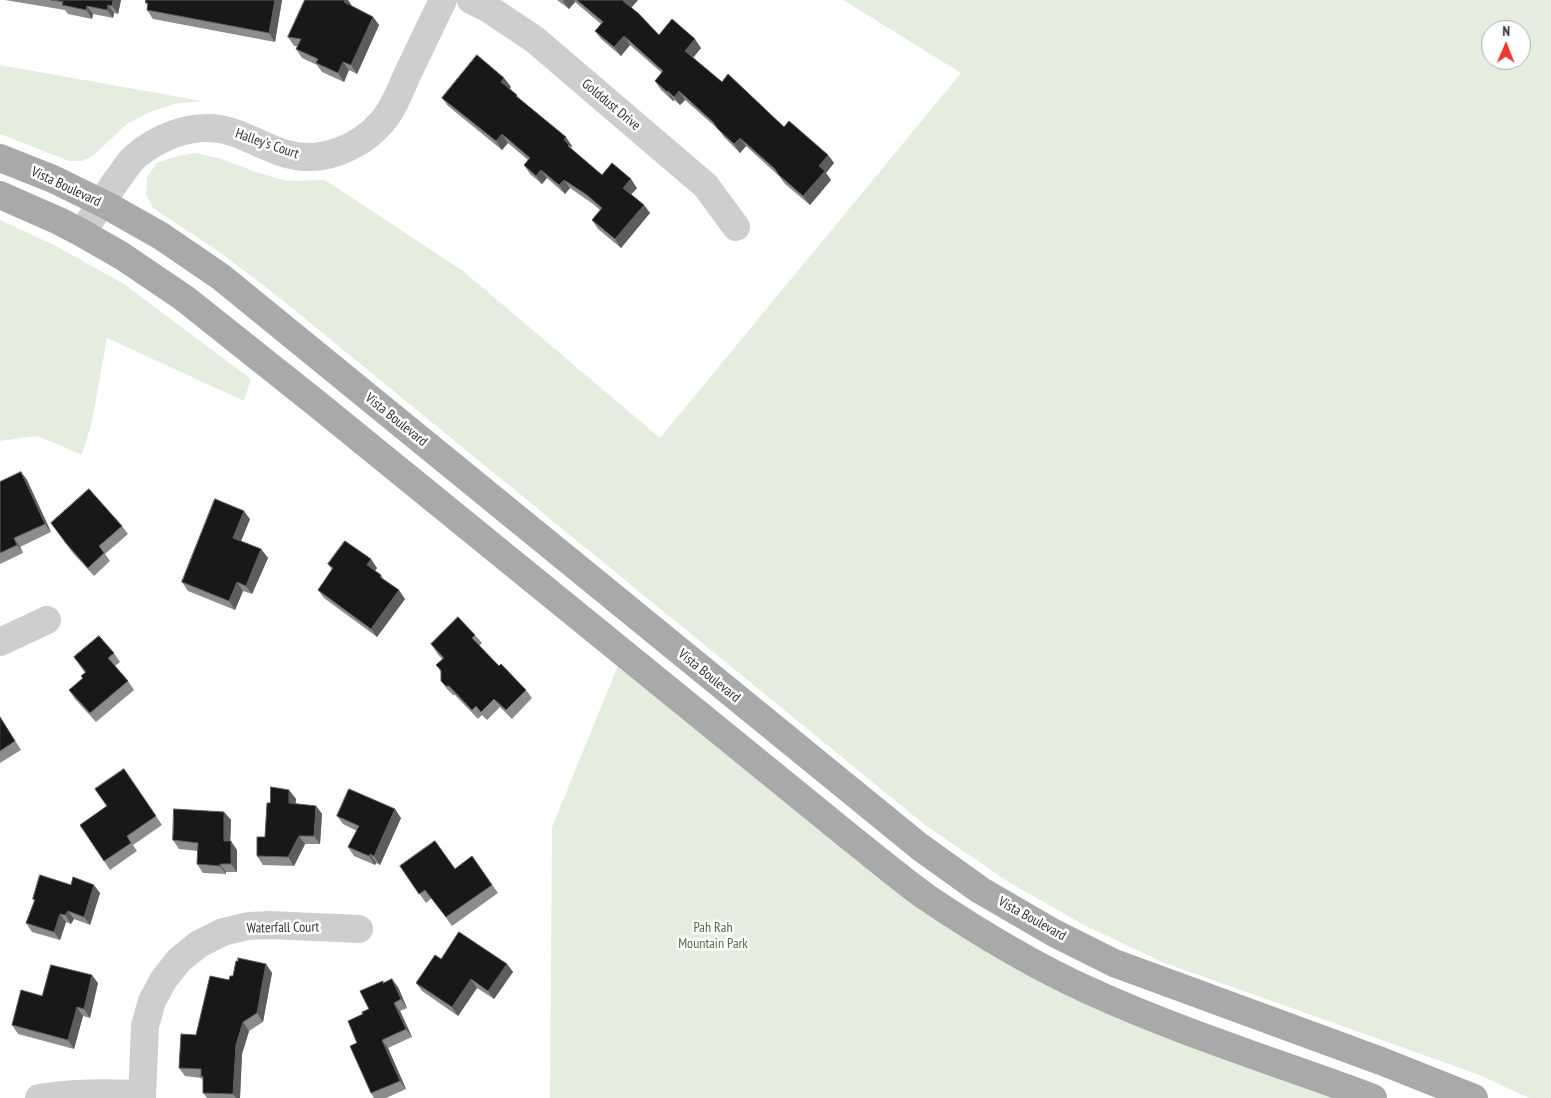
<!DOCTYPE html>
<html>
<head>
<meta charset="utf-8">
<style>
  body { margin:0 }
  #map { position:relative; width:1551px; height:1098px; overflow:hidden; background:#fff; font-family:"PT Sans Narrow",sans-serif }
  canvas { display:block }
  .north { position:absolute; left:1481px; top:20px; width:50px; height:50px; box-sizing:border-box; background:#fff; border:1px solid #adadad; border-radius:50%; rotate:1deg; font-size:14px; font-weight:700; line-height:20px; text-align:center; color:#313131 }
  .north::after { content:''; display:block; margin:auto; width:18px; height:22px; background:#f0382b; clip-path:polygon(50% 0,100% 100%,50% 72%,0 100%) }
</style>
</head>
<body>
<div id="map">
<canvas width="1551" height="1098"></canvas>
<div class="north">N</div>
</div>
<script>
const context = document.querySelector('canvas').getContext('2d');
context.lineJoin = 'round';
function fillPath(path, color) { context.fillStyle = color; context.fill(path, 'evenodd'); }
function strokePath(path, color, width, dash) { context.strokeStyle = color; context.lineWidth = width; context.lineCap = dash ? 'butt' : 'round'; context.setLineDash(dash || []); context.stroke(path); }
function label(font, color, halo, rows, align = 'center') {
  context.font = font + ' "PT Sans Narrow",sans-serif'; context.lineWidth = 5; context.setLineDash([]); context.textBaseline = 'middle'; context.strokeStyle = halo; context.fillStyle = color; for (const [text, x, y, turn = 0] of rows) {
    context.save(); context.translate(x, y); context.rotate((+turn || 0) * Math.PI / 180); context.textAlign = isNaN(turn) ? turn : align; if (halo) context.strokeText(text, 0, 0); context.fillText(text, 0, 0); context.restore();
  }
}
fillPath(new Path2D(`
  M 843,0 L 1551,0 L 1551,1098 L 1529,1098 L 1477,1074 L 1162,962 L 1084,925 L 1010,883 L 925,825 L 271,291 L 215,249 L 153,208 L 146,195 L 147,177 L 157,163 L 177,156 L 196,153 L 221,159 L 256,172 L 287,181 L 325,180 L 463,271 L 660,438 L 961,73 ZM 1491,30 L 1521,30 L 1521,60 L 1491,60 Z
  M 0,65 L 202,101 L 174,104 L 148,113 L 127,124 L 93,156 L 82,161 L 69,161 L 0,134 Z
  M 0,220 L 56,246 L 124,284 L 251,379 L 244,401 L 107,338 L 92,421 L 82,455 L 38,436 L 0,441 Z
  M 622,656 L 953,917 L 1359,1098 L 550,1098 L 552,827 Z`), '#e5eede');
strokePath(new Path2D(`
  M 471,0 L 489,9 L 534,39 L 706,186 L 736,227
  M 82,233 C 94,214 106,195 119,177 C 125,170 129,161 136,156 C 158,137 191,124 220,129 C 244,133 264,148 287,154 C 321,164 359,148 382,122 C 394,108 400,91 407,75 C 419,50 431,25 443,0
  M 0,642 L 47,620
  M 39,1098 C 76,1092 105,1093 142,1094
  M 142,1098 L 145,1026 L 152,1001 L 164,979 L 179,960 L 199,944 L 223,932 L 248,926 L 270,925 L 359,929`), '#cecece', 28);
strokePath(new Path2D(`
  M 0,158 L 53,179 L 108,206 L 161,236 L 221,277 L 920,847 L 980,890 L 1054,933 L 1114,963 L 1381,1061 L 1474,1098
  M 0,195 L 59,221 L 82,233 L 122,256 L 184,298 L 316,403 L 857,843 C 880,861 902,880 926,897 C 978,932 1032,965 1090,991 C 1182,1033 1279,1063 1373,1098`), '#a9a9a9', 28);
fillPath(new Path2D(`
  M 5,0 L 121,0 L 118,14 L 114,13 L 113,18 L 93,14 L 92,19 L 68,14 L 65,10 Z
  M 282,0 L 275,42 L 153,19 L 147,10 L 148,6 L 146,3 Z
  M 305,0 L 348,0 L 352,6 L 373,17 L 379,25 L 357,74 L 349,70 L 344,82 L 322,72 L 317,65 L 302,58 L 296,49 L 298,46 L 294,46 L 288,37 Z
  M 557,0 L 638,0 L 631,8 L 659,35 L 701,48 L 693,58 L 722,82 L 784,127 L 828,155 L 834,163 L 826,173 L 831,180 L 810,205 L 785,184 L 779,176 L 746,146 L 740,153 L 724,137 L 719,130 L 685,100 L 680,105 L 674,100 L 673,101 L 661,90 L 655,81 L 662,73 L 630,45 L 621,56 L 601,39 L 595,31 L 601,24 L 575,2 L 569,9 Z
  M 504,78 L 511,87 L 509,88 L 520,99 L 572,146 L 571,147 L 572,149 L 602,175 L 637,188 L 631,194 L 644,205 L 650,213 L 621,248 L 598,229 L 592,220 L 600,210 L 593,204 L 570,188 L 565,194 L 547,178 L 542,184 L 530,174 L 524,165 L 528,160 L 508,143 L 502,150 L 448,106 L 442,98 Z
  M 21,472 L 27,480 L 51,532 L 20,547 L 23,553 L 0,564 L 0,482 Z
  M 250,519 L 241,541 L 261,549 L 268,558 L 252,594 L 243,591 L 235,610 L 188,591 L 182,582 Z
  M 51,523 L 122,526 L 128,534 L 105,554 L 110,561 L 94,576 L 72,552 Z
  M 328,564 L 377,568 L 375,571 L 381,575 L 384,580 L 405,599 L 377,637 L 324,598 L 318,590 L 332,570 Z
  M 475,635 L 482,643 L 479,646 L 499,666 L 526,690 L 532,698 L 512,719 L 500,707 L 487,720 L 482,715 L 478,719 L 455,695 L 453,695 L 447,689 L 441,681 L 441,672 L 436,665 L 442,659 L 437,653 L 431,644 Z
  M 114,653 L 120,662 L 115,666 L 128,681 L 134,690 L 96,722 L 75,699 L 69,690 L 83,679 L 85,673 L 74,657 Z
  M 0,717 L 21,750 L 0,763 Z
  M 124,769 L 162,825 L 133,845 L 137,851 L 110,870 L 80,825 L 107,806 Z
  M 289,790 L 296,799 L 295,804 L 316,806 L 322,814 L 320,844 L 305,844 L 294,866 L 263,865 L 257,856 L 265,837 L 270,803 Z
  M 224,812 L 231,820 L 230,841 L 237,850 L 237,872 L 226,872 L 226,874 L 203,873 L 197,864 L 198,851 L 179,849 L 173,840 Z
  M 337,816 L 401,818 L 380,865 L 376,863 L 375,865 L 354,856 L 348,847 L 357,831 L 343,824 Z
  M 472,856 L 498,893 L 452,926 L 432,898 L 426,903 L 400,866 L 455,869 Z
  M 71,885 L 100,893 L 90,925 L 74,919 L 71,924 L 66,922 L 60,940 L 32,932 L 26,923 L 34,901 L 33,899 Z
  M 441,959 L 507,964 L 513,972 L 494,999 L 477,988 L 458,1016 L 422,991 L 416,983 Z
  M 266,964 L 272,973 L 263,1022 L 249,1031 L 242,1054 L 240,1098 L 207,1098 L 203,1093 L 203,1080 L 201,1078 L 185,1076 L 179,1068 L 196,1035 L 229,980 Z
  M 384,982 L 398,987 L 407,1008 L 400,1011 L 412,1037 L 388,1048 L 406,1089 L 386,1098 L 374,1098 L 371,1093 L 357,1043 L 363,1014 L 369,1009 Z
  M 98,983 L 90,1018 L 83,1016 L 74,1049 L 18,1034 L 12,1025 L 42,996 Z`), '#8c8c8c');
fillPath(new Path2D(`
  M 113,0 L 121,0 L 118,14 L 112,6 Z
  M 275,0 L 282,0 L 275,42 L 269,33 Z
  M 345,0 L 348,0 L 352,6 L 344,2 Z
  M 564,0 L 574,0 L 575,2 L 569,9 L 563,1 Z
  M 624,0 L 638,0 L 629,10 L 623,1 Z
  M 108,5 L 114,13 L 113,18 L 107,10 Z
  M 87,6 L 93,14 L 92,19 L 86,10 Z
  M 373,17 L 379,25 L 357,74 L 351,65 Z
  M 624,36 L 630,45 L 621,56 L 614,47 Z
  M 695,39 L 701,48 L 691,60 L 685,51 Z
  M 343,62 L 349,70 L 344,82 L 338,73 Z
  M 504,78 L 511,87 L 507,91 L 501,82 Z
  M 668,91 L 674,100 L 673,101 L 667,92 Z
  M 679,91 L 685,100 L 680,105 L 674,97 Z
  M 502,134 L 508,143 L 502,150 L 496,141 Z
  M 566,137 L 572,146 L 571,147 L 564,140 Z
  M 740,138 L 746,146 L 740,153 L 734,144 Z
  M 828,155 L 834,163 L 826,173 L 831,180 L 810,205 L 803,196 L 819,166 Z
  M 541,170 L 547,178 L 542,184 L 536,176 Z
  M 631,179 L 637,188 L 630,196 L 623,188 Z
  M 564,180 L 570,188 L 565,194 L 559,185 Z
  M 644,205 L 650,213 L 621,248 L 615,239 Z
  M 21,472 L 27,480 L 51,532 L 45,524 Z
  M 244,511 L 250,519 L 239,546 L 233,538 Z
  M 14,538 L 20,547 L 23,553 L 17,545 Z
  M 261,549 L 268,558 L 252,594 L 246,586 Z
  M 371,559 L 377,568 L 373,573 L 367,565 Z
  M 237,582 L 243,591 L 235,610 L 229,601 Z
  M 399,590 L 405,599 L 377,637 L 371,629 Z
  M 289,790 L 296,799 L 295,812 L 289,803 Z
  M 316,806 L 322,814 L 320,844 L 314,836 Z
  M 395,809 L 401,818 L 380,865 L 374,856 Z
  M 224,812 L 231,820 L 230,849 L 224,841 Z
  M 299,836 L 305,844 L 294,866 L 288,857 Z
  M 231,841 L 237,850 L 237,872 L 231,864 Z
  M 370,854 L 376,863 L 375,865 L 369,856 Z
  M 220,864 L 226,872 L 226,874 L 220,866 Z
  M 94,885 L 100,893 L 90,925 L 84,917 Z
  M 68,911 L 74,919 L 71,924 L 65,915 Z
  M 60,914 L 66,922 L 60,940 L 54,932 Z
  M 266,964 L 272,973 L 263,1022 L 257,1013 Z
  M 507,964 L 513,972 L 494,999 L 488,991 Z
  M 92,975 L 98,983 L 90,1018 L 84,1009 Z
  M 392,979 L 398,987 L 407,1008 L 401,999 Z
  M 471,979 L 477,988 L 458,1016 L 452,1007 Z
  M 394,1003 L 400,1011 L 412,1037 L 406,1029 Z
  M 77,1007 L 83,1016 L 74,1049 L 68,1040 Z
  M 243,1022 L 249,1031 L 242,1054 L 240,1098 L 236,1098 L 233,1094 L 236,1045 Z
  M 382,1040 L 388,1048 L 406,1089 L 400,1081 Z`), '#5d5d5d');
const building = new Path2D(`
  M 51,0 L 113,0 L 112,6 L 108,5 L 107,10 L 87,6 L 86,10 L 62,5 L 63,2 Z
  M 146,0 L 275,0 L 269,33 L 147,10 L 148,3 L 146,3 Z
  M 305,0 L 345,0 L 344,2 L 373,17 L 351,65 L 343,62 L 338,73 L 316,63 L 318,59 L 296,49 L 301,39 L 288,37 Z
  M 577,0 L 624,0 L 623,1 L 638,13 L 659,35 L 672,19 L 695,39 L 685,51 L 722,82 L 728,74 L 784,127 L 789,121 L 828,155 L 819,166 L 825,171 L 803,196 L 779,175 L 775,169 L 740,138 L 734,144 L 718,129 L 713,122 L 679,91 L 674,97 L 668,91 L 667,92 L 655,81 L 663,71 L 624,36 L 614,47 L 595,31 L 603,22 Z
  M 477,55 L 504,78 L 501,82 L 517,95 L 516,96 L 566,137 L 564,140 L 569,145 L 568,146 L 602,175 L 612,163 L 631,179 L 623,188 L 644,205 L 615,239 L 592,220 L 602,208 L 587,195 L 564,180 L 559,185 L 541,170 L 536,176 L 524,165 L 530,158 L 502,134 L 496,141 L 442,98 Z
  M 21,472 L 45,524 L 14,538 L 17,545 L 0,553 L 0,482 Z
  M 89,489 L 122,526 L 99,546 L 104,553 L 88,568 L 66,543 L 51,523 Z
  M 215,499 L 244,511 L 233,538 L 261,549 L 246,586 L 237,582 L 229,601 L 182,582 Z
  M 345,541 L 371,559 L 367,565 L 381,575 L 380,577 L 399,590 L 371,629 L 318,590 L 333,568 L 328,564 Z
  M 458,617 L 475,635 L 472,638 L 499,666 L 501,664 L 526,690 L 506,710 L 494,699 L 481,712 L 476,706 L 472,710 L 449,686 L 446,686 L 441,681 L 441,670 L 436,665 L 444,658 L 431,644 Z
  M 99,636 L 114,653 L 108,658 L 128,681 L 90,713 L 69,690 L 83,678 L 81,676 L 86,672 L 74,657 Z
  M 0,717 L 15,741 L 0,751 Z
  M 124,769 L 156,816 L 127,836 L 131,843 L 104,861 L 80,825 L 107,806 L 95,789 Z
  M 271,787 L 289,790 L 289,803 L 316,806 L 314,836 L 299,836 L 288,857 L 257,856 L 257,837 L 265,837 L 267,803 L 270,803 Z
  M 349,789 L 395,809 L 374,856 L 370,854 L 369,856 L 348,847 L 359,826 L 337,816 Z
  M 174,809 L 224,812 L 224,841 L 231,841 L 231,864 L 220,864 L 220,866 L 197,864 L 198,843 L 173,840 Z
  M 435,841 L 455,869 L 472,856 L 492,885 L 446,917 L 425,890 L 419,894 L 400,866 Z
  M 40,875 L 71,885 L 73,877 L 94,885 L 84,917 L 68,911 L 65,915 L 60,914 L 54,932 L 26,923 L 35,900 L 33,899 Z
  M 459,932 L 507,964 L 488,991 L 471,979 L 452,1007 L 416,983 L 435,955 L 441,959 Z
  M 238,958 L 266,964 L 257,1013 L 243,1022 L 236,1045 L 233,1094 L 203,1093 L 203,1076 L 201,1077 L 201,1069 L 179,1068 L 181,1034 L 196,1035 L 210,976 L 229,980 L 230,976 L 233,976 L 236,961 L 238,961 Z
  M 51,965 L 92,975 L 84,1009 L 77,1007 L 68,1040 L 12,1025 L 21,990 L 42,996 Z
  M 392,979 L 401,999 L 394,1003 L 406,1029 L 382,1040 L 400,1081 L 371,1093 L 350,1046 L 357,1043 L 348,1021 L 363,1014 L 362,1012 L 369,1009 L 360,991 L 383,981 L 383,983 Z`);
fillPath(building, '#181818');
strokePath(building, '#5d5d5d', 1);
label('14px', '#313131', '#fff', [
  ["Golddust Drive",611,105,40],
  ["Halley's Court",267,144,19],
  ["Vista Boulevard",66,187,25],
  ["Vista Boulevard",396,420,39],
  ["Vista Boulevard",709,676,39],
  ["Vista Boulevard",1032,919,29],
  ["Waterfall Court",283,928,-1]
]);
label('14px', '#4c703b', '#fff', [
  ["Pah Rah",713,928],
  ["Mountain Park",713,944]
]);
</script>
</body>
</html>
